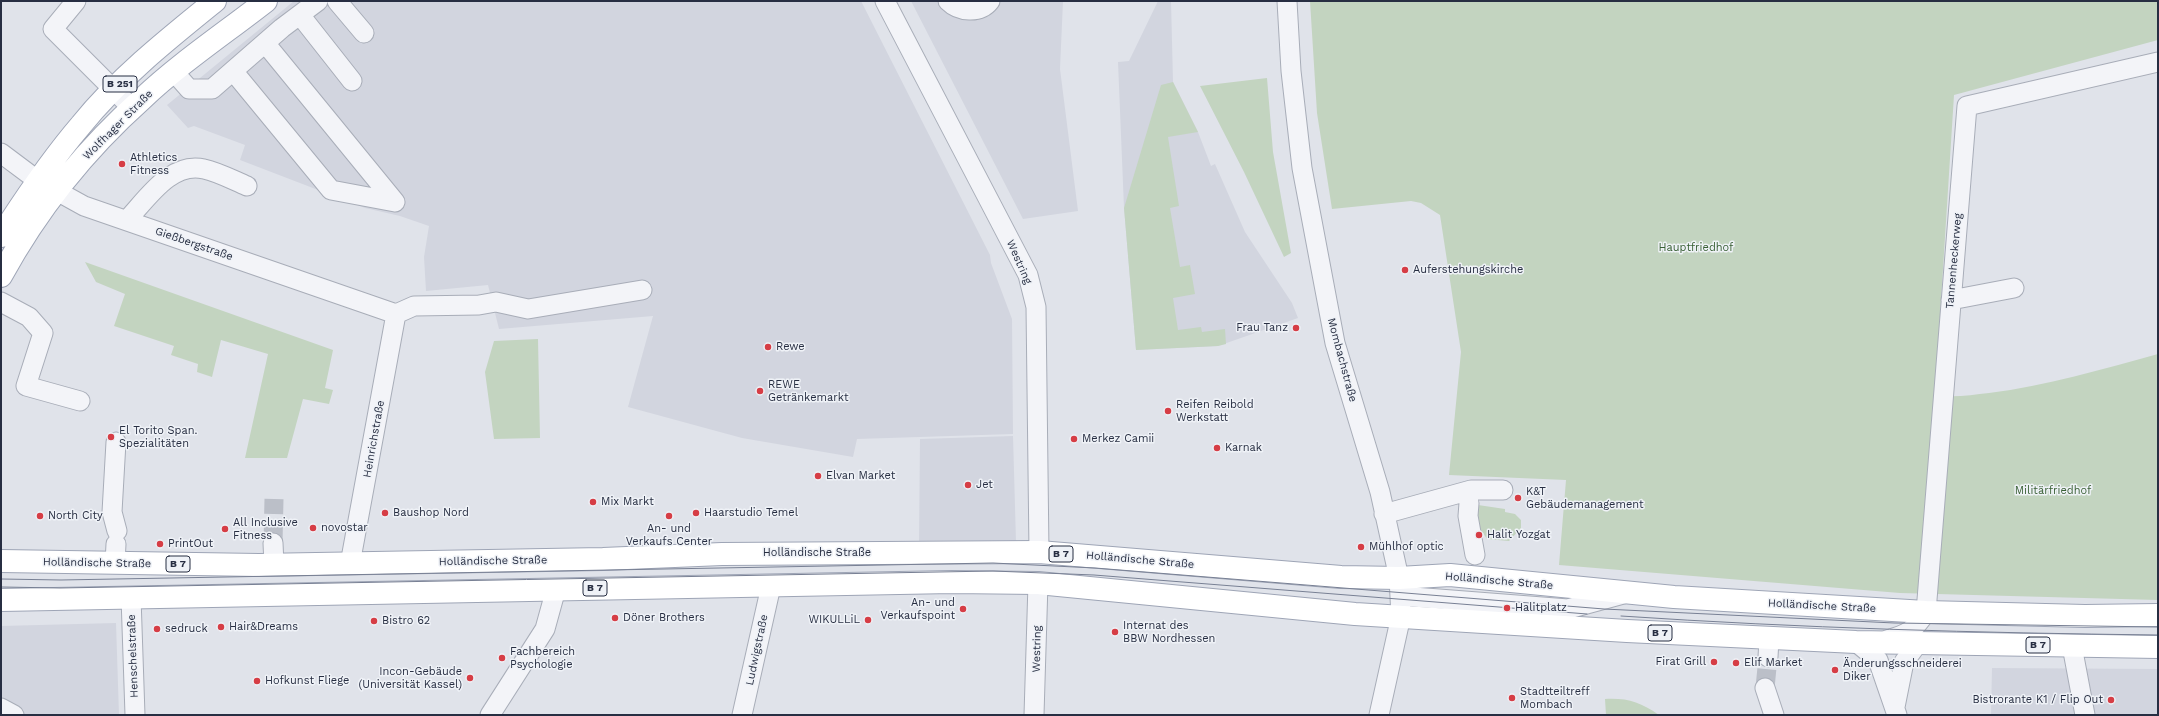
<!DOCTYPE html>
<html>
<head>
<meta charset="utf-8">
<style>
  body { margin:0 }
  #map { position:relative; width:2159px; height:716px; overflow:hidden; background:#e0e3ea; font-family:"Work Sans",sans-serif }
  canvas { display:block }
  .frame { position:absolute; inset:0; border:2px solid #272e42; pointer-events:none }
</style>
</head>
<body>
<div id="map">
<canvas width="2159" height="716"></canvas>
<div class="frame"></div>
</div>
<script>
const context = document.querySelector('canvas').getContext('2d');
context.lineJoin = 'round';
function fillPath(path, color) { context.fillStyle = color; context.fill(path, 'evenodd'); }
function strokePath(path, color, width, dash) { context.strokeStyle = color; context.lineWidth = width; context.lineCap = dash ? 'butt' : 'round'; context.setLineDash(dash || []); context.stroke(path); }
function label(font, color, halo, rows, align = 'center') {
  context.font = font + ' "Work Sans",sans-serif'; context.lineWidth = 3; context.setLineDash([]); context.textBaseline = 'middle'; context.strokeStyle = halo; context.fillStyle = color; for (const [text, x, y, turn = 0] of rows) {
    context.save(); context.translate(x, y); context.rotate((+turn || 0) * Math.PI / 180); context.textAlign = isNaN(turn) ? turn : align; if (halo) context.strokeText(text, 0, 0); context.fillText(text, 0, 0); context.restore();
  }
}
fillPath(new Path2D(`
  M 294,1 L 861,1 L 990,255 L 991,263 L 1012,319 L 1013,434 L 857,439 L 853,457 L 742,438 L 628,407 L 653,316 L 499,329 L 488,285 L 426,291 L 424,257 L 429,226 L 400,216 L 365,208 L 240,160 L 245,145 L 194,126 L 188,128 L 167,105 Z
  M 911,1 L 1063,1 L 1060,69 L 1078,211 L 1023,219 Z
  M 1158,1 L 1171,1 L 1173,82 L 1198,132 L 1211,166 L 1215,164 L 1245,232 L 1292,303 L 1298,318 L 1218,346 L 1136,350 L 1124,208 L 1118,62 L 1129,61 Z
  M 1013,436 L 1016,542 L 919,544 L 920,439 Z
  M 116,623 L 119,715 L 1,715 L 1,626 Z
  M 1992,668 L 2158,669 L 2158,715 L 1991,715 Z`), '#d2d5df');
fillPath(new Path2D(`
  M 1310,1 L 2158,1 L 2158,40 L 1954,95 L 1935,395 C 1953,398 1971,395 1989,393 C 2046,386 2103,369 2158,354 L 2158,600 L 1900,593 L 1559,565 L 1566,480 L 1449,475 L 1461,352 L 1440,215 L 1421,203 L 1411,201 L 1332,209 L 1317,113 Z
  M 1267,78 L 1273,152 L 1291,253 L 1284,257 L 1244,172 L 1200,86 Z
  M 1173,82 L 1198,132 L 1168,137 L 1179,206 L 1170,208 L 1180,267 L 1190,265 L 1195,294 L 1173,298 L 1178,330 L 1201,327 L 1202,332 L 1225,329 L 1226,344 L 1218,346 L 1136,350 L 1124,208 L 1161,85 Z
  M 85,262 L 333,350 L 325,388 L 333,390 L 329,404 L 303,399 L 287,458 L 245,458 L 268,354 L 221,340 L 212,377 L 197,372 L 198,364 L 171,355 L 174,346 L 114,326 L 125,294 L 96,282 Z
  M 538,339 L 540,438 L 494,439 L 485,372 L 494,341 Z
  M 1478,505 L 1505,509 L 1505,512 L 1515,514 L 1521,520 L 1521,528 L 1509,541 L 1487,539 L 1483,533 L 1478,531 Z
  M 1605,699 C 1628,698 1640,702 1659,715 L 1606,715 Z`), '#c3d4c0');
strokePath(new Path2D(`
  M 273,543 L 274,499
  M 1765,688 L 1768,657`), '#bbbfc8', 19, [19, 10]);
const minor = new Path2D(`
  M 76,1 L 53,29 L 132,108
  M 337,1 L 364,33
  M 885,1 L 1028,275 L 1036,307 L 1039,552
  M 948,1 C 959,12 980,14 990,1
  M 1287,1 L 1291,71 L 1302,168 L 1335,343 L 1380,492 L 1399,578 L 1401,616 L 1379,715
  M 300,15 L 352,81
  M 233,71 L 331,190 L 395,202 L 265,43
  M 174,72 L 189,89 L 212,89 L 282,28 L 318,1
  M 1,153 L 37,180 L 84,206 L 396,314
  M 127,220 C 147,199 171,161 204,169 C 218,172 233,180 247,186
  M 1951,300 L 2014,288
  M 1,302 L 29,317 L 43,333 L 26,386 L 80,401
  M 396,314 L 414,306 L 479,305 L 496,302 L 528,309 L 642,290
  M 116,442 L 112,512 L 117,531
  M 1469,503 L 1468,516 L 1475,555
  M 1384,514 L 1471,490 L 1503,490
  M 273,543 L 274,565
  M 115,563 L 116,544
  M 350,564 L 396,314
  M 1400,596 L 1568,609 L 1623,594
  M 131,597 L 135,715
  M 1887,640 C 1908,634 1914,631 1926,612 L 1967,106 L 2158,62
  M 1856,642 L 1878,660 L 1897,715
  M 2072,646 L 2085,715
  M 1768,657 L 1769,639
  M 1765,688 L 1774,715
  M 1895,707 L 1904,662 L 1918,643
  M 1,708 L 14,715
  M 490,715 L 545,629 L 556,589
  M 742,715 L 771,586
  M 1034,715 L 1038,583`);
const major = new Path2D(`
  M 1,236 C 26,197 51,160 81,125 C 119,78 168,39 215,1
  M 1,276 C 37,210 86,149 142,99 C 180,63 225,33 266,1
  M 1,561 L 259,565 L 603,559 L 722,554 L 1039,552 L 1341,577 L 1399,578 L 1450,575 L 1674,597 L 1926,612 L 2085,616 L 2158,615
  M 1,600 L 952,582 L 1038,583 L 1355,614 L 1627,631 L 1856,642 L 2158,647`);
strokePath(minor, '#a8adb8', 21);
strokePath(major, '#9ea5b6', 24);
strokePath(minor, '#f3f4f8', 19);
strokePath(major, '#fff', 22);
strokePath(new Path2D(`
  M 1,579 L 61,580 L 993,563 L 1095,568 L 1604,609 L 1894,623 L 2158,627
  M 1,587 L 60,588 L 993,571 L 1094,575 L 1587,614
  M 1621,616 C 1800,628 1979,633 2158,635`), '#788094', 1);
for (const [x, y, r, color] of [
  [122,164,4,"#d63d45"],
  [1405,270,4,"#d63d45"],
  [1296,328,4,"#d63d45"],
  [768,347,4,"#d63d45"],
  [760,391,4,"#d63d45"],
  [1168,411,4,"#d63d45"],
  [111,437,4,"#d63d45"],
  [1074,439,4,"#d63d45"],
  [1217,448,4,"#d63d45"],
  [818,476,4,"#d63d45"],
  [968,485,4,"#d63d45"],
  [1518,498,4,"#d63d45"],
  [593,502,4,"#d63d45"],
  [385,513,4,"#d63d45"],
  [696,513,4,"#d63d45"],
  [40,516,4,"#d63d45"],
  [669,516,4,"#d63d45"],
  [313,528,4,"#d63d45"],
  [225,529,4,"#d63d45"],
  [1479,535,4,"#d63d45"],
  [160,544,4,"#d63d45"],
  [1361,547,4,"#d63d45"],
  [1507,608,4,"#d63d45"],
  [963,609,4,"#d63d45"],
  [615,618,4,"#d63d45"],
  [868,620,4,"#d63d45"],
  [374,621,4,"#d63d45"],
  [221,627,4,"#d63d45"],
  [157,629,4,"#d63d45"],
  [1115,632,4,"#d63d45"],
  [502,658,4,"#d63d45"],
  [1714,662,4,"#d63d45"],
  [1736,663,4,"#d63d45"],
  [1835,670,4,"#d63d45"],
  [470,678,4,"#d63d45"],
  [257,681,4,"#d63d45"],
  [1512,698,4,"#d63d45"],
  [2111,700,4,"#d63d45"]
]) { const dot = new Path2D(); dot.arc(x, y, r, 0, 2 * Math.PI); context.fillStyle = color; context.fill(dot); strokePath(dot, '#eff2f7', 1.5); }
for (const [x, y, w] of [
  [120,84,34],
  [1061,554,24],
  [178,564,24],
  [595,588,24],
  [1660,633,24],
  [2038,645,24]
]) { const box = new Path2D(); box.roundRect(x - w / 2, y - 8, w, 16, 3); context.fillStyle = '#eff2f7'; context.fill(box); strokePath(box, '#272e42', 1); }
label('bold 10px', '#272e42', null, [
  ["B 251",120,84],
  ["B 7",1061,554],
  ["B 7",178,564],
  ["B 7",595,588],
  ["B 7",1660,633],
  ["B 7",2038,645]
]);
label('11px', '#272e42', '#eff2f7', [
  ["Wolfhager Straße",118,125,-45],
  ["Gießbergstraße",194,244,19],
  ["Tannenheckerweg",1954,261,-85],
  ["Westring",1019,262,66],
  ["Mombachstraße",1342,360,75],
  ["Heinrichstraße",374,439,-80],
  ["Holländische Straße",817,553],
  ["Holländische Straße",1140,560,5],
  ["Holländische Straße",493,561,-1],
  ["Holländische Straße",97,563,1],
  ["Holländische Straße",1499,581,5],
  ["Holländische Straße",1822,606,3],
  ["Westring",1037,649,-89],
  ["Ludwigstraße",757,650,-78],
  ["Henschelstraße",133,656,-92]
]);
label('11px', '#272e42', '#eff2f7', [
  ["Athletics",130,158],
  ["Fitness",130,171],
  ["Auferstehungskirche",1413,270],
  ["Frau Tanz",1288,328,"right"],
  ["Rewe",776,347],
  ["REWE",768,385],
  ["Getränkemarkt",768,398],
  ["Reifen Reibold",1176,405],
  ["Werkstatt",1176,418],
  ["El Torito Span.",119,431],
  ["Spezialitäten",119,444],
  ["Merkez Camii",1082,439],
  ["Karnak",1225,448],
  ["Elvan Market",826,476],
  ["Jet",976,485],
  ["K&T",1526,492],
  ["Gebäudemanagement",1526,505],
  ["Mix Markt",601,502],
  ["Baushop Nord",393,513],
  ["Haarstudio Temel",704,513],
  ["North City",48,516],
  ["All Inclusive",233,523],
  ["Fitness",233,536],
  ["novostar",321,528],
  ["An- und",669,529,"center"],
  ["Verkaufs Center",669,542,"center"],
  ["Halit Yozgat",1487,535],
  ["PrintOut",168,544],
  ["Mühlhof optic",1369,547],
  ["An- und",955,603,"right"],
  ["Verkaufspoint",955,616,"right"],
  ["Halitplatz",1515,608],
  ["Döner Brothers",623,618],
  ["WIKULLiL",860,620,"right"],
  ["Bistro 62",382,621],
  ["Internat des",1123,626],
  ["BBW Nordhessen",1123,639],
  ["Hair&Dreams",229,627],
  ["sedruck",165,629],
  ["Fachbereich",510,652],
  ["Psychologie",510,665],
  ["Firat Grill",1706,662,"right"],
  ["Elif Market",1744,663],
  ["Änderungsschneiderei",1843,664],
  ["Diker",1843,677],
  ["Incon-Gebäude",462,672,"right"],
  ["(Universität Kassel)",462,685,"right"],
  ["Hofkunst Fliege",265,681],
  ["Stadtteiltreff",1520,692],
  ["Mombach",1520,705],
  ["Bistrorante K1 / Flip Out",2103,700,"right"]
], 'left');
label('11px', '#385f34', '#eff2f7', [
  ["Hauptfriedhof",1696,248],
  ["Militärfriedhof",2053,491]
]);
</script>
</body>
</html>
